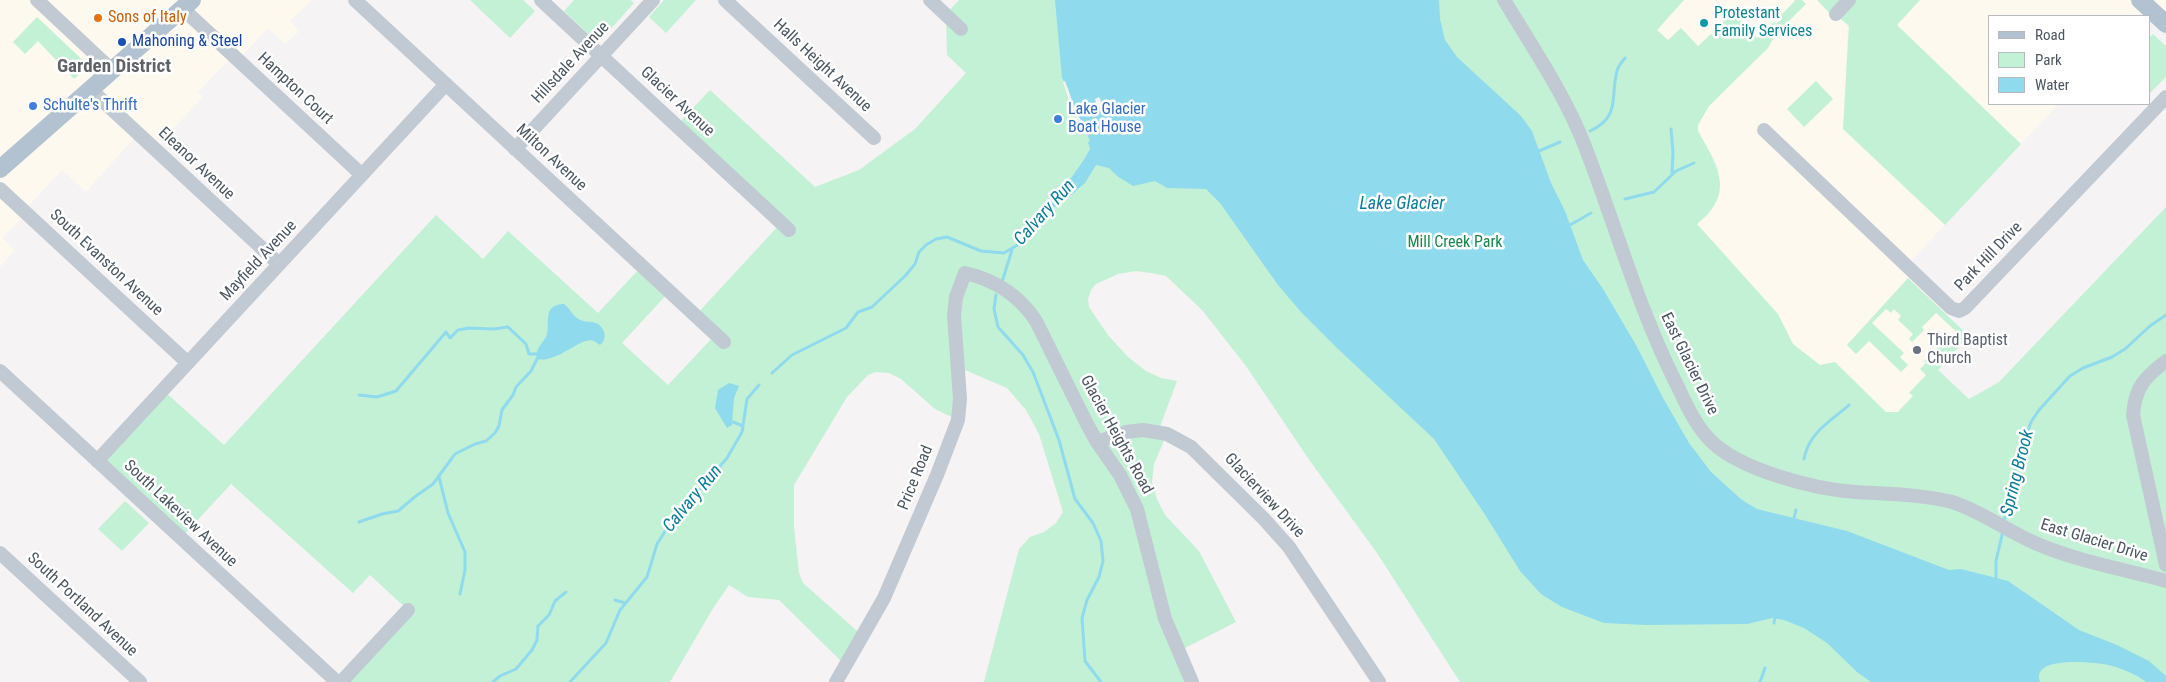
<!DOCTYPE html>
<html>
<head>
<meta charset="utf-8">
<style>
  body { margin:0 }
  #map { position:relative; width:2166px; height:682px; overflow:hidden; background:#f5f3f3; font-family:"Roboto Condensed",sans-serif }
  canvas { display:block }
  .legend { position:absolute; left:1988px; top:15px; width:162px; height:90px; box-sizing:border-box; background:#fff; border:1px solid #b7bbc0; margin:0; padding:6px 9px; list-style:none; font-size:15px; color:#4a5661 }
  .legend li { display:flex; align-items:center; gap:10px; height:25px }
  .legend b { width:25px; border:1px solid #b7bbc0 }
</style>
</head>
<body>
<div id="map">
<canvas width="2166" height="682"></canvas>
<ul class="legend">
<li><b style="height:6px;background:#b3c2d1"></b>Road</li>
<li><b style="height:14px;background:#c3f1d5"></b>Park</li>
<li><b style="height:14px;background:#90daee"></b>Water</li>
</ul>
</div>
<script>
const context = document.querySelector('canvas').getContext('2d');
context.lineJoin = 'round';
function fillPath(path, color) { context.fillStyle = color; context.fill(path, 'evenodd'); }
function strokePath(path, color, width, dash) { context.strokeStyle = color; context.lineWidth = width; context.lineCap = dash ? 'butt' : 'round'; context.setLineDash(dash || []); context.stroke(path); }
function label(font, color, halo, rows, align = 'center') {
  context.font = font + ' "Roboto Condensed",sans-serif'; context.lineWidth = 5; context.setLineDash([]); context.textBaseline = 'middle'; context.strokeStyle = halo; context.fillStyle = color; for (const [text, x, y, turn = 0] of rows) {
    context.save(); context.translate(x, y); context.rotate((+turn || 0) * Math.PI / 180); context.textAlign = isNaN(turn) ? turn : align; if (halo) context.strokeText(text, 0, 0); context.fillText(text, 0, 0); context.restore();
  }
}
fillPath(new Path2D(`
  M 0,0 L 312,0 L 290,21 L 300,31 L 285,44 L 268,28 L 238,60 L 233,56 L 202,88 L 198,92 L 203,97 L 154,149 L 138,134 L 86,192 L 62,170 L 24,211 L 26,213 L 3,238 L 15,250 L 0,267 Z
  M 1684,0 L 1849,0 L 1843,129 L 1945,225 L 1907,265 L 1955,311 L 1949,317 L 1969,336 L 1897,412 L 1886,412 L 1876,402 L 1805,355 L 1793,344 L 1778,314 L 1697,224 L 1709,215 L 1717,200 L 1719,167 L 1698,131 L 1698,125 L 1709,106 L 1672,37 L 1668,40 L 1657,30 Z
  M 1920,0 L 2140,0 L 2149,8 L 2156,0 L 2166,0 L 2166,24 L 2149,8 L 2141,16 L 1990,16 L 1990,104 L 2059,104 L 2021,144 L 1897,25 Z`), '#fdf9ef');
fillPath(new Path2D(`
  M 470,0 L 523,0 L 535,11 L 510,38 Z
  M 574,0 L 631,0 L 634,3 L 598,43 L 564,11 Z
  M 664,0 L 696,0 L 666,33 L 649,17 Z
  M 959,0 L 1684,0 L 1657,30 L 1668,40 L 1681,28 L 1698,46 L 1711,34 L 1712,35 L 1716,31 L 1715,30 L 1732,13 L 1757,38 L 1774,22 L 1776,24 L 1780,20 L 1778,18 L 1795,1 L 1794,0 L 1802,0 L 1806,4 L 1776,34 L 1768,48 L 1709,106 L 1698,125 L 1698,131 C 1718,167 1736,193 1697,224 L 1778,314 L 1793,344 L 1820,365 L 1835,362 L 1886,412 L 1898,412 L 1913,396 L 1909,393 L 1926,375 L 1920,369 L 1926,363 L 1924,361 L 1939,345 L 1943,348 L 1957,332 L 1936,313 L 1922,327 L 1924,330 L 1912,342 L 1909,339 L 1913,334 L 1898,320 L 1901,316 L 1894,309 L 1891,313 L 1886,309 L 1872,323 L 1904,353 L 1900,357 L 1908,365 L 1901,372 L 1869,341 L 1856,354 L 1847,345 L 1908,278 L 1969,336 L 1938,370 L 1969,399 L 1999,382 L 2166,207 L 2166,682 L 1460,682 L 1377,553 L 1310,461 L 1246,366 L 1202,310 L 1166,276 L 1151,273 L 1136,271 L 1118,274 L 1096,284 L 1091,290 L 1088,299 L 1089,307 L 1108,335 L 1128,357 L 1146,371 L 1161,378 L 1177,381 L 1158,432 L 1167,434 L 1154,464 L 1152,482 L 1157,499 L 1165,515 L 1199,551 L 1236,622 L 1179,651 L 1192,682 L 984,682 L 1019,549 L 1030,537 L 1044,532 L 1056,523 L 1063,512 L 1039,434 L 1026,410 L 1007,388 L 958,367 L 958,420 L 935,409 L 901,379 L 889,373 L 876,372 L 868,375 L 847,397 L 794,485 L 794,527 L 799,573 L 803,583 L 864,637 L 846,666 L 779,600 L 748,597 L 729,585 L 712,610 L 670,682 L 341,682 L 408,610 L 370,575 L 353,593 L 231,484 L 181,538 L 97,461 L 163,390 L 224,445 L 436,215 L 483,259 L 508,231 L 598,313 L 642,266 L 669,292 L 622,343 L 668,385 L 715,335 L 695,316 L 781,223 L 676,126 L 710,90 L 815,187 L 859,170 L 915,129 L 966,73 L 947,55 L 946,14 Z
  M 1817,0 L 1920,0 L 1897,25 L 2021,144 L 1945,225 L 1843,129 L 1849,26 L 1836,15 L 1833,17 Z
  M 37,17 L 89,66 L 74,79 L 38,41 L 25,54 L 13,42 Z
  M 2153,34 L 2166,46 L 2166,77 L 2150,93 L 2150,37 Z
  M 1816,81 L 1833,99 L 1804,127 L 1787,109 Z
  M 125,501 L 149,523 L 122,551 L 98,529 Z`), '#c3f1d5');
fillPath(new Path2D(`
  M 1055,0 L 1439,0 L 1440,19 L 1445,40 L 1457,57 L 1521,116 L 1532,131 L 1551,183 L 1565,211 L 1583,260 L 1603,289 L 1636,345 L 1663,398 L 1689,443 L 1711,472 L 1742,500 L 1757,509 L 1847,531 L 1949,570 L 1961,569 L 2008,581 L 2079,630 L 2117,645 L 2149,661 L 2166,676 L 2166,682 C 2160,682 2152,682 2147,682 C 2143,681 2140,677 2137,676 C 2128,671 2117,667 2108,665 C 2094,662 2030,655 2040,682 L 1871,682 L 1857,672 L 1827,643 L 1804,628 L 1784,620 L 1772,618 L 1747,624 L 1646,625 L 1604,623 L 1562,607 L 1541,594 L 1520,571 L 1484,513 L 1434,439 L 1337,348 L 1301,312 L 1278,285 L 1220,203 L 1206,189 L 1167,188 L 1155,181 L 1133,186 L 1117,176 L 1109,168 L 1096,165 L 1085,183 L 1069,197 L 1046,213 C 1060,190 1078,172 1090,149 L 1088,142 L 1090,141 L 1087,134 L 1089,133 L 1076,113 L 1068,88 L 1062,78 Z
  M 564,304 C 570,308 572,315 577,318 C 583,323 591,321 596,323 C 605,327 608,339 600,345 C 598,344 596,342 594,341 C 582,335 557,364 537,359 C 534,349 544,343 547,334 C 550,322 542,305 564,304 Z
  M 729,383 L 739,386 L 734,398 L 732,425 L 727,428 L 715,408 L 718,390 Z`), '#90daee');
fillPath(new Path2D(`
  M 1065,81 L 1076,113 L 1096,103 L 1095,99 L 1099,97 L 1104,107 L 1100,109 L 1097,106 L 1078,116 L 1089,130 L 1089,133 L 1085,135 L 1086,131 L 1078,122 L 1072,110 L 1063,82 Z`), '#f5f3f3');
strokePath(new Path2D(`
  M 1671,129 L 1673,152 L 1672,173
  M 1590,131 C 1621,117 1610,97 1617,71 C 1618,66 1622,62 1625,58
  M 1539,151 L 1560,142
  M 1625,199 L 1654,192 L 1676,171 L 1694,163
  M 1570,225 L 1591,213
  M 1002,282 L 1012,250
  M 996,295 L 994,309 L 998,327 L 1023,355 L 1033,372 L 1059,440 L 1075,499 L 1093,523 L 1101,541 L 1103,561 L 1099,577 L 1087,600 L 1082,618 L 1085,661 L 1101,682
  M 772,373 L 792,355 L 846,328 L 858,312 L 872,307 L 905,276 L 915,264 L 919,252 L 926,245 L 936,239 L 947,237 L 981,251 L 1004,253 L 1019,244 L 1026,233 L 1048,211
  M 359,395 L 377,397 L 396,391 L 446,332 L 450,338 L 458,330 L 469,328 L 494,329 L 508,327 L 526,344 L 529,354 L 536,354
  M 733,422 L 743,426
  M 1804,459 C 1809,432 1830,422 1849,405
  M 439,477 L 448,513 L 465,552 L 465,570 L 460,594
  M 1794,518 L 1796,510
  M 359,522 L 382,514 L 398,511 L 416,496 L 433,484 L 455,454 L 475,444 L 486,441 L 495,433 L 499,426 L 502,410 L 513,395 L 516,387 L 531,371 L 537,359
  M 2004,522 L 2016,466 L 2031,422 L 2039,410 L 2070,376 L 2083,368 L 2112,357 L 2125,349 L 2150,326 L 2166,315
  M 1996,578 L 1996,561 L 2003,531
  M 615,600 L 625,603
  M 1774,623 L 1775,618
  M 493,682 L 500,676 L 516,669 L 532,650 L 537,640 L 538,626 L 549,615 L 555,601 L 566,592
  M 570,682 L 606,643 L 620,610 L 647,577 L 657,544 L 669,525 L 727,458 L 742,432 L 747,399 L 759,385
  M 1760,682 L 1765,668`), '#90daee', 3);
strokePath(new Path2D(`
  M 37,0 L 112,70
  M 355,0 L 724,342
  M 541,0 L 789,230
  M 725,0 L 874,138
  M 930,0 L 961,29
  M 1504,0 C 1533,48 1566,96 1586,149 C 1616,227 1638,307 1675,381 C 1685,401 1694,424 1710,440 C 1739,470 1814,489 1855,492 C 1887,494 1920,494 1952,502 C 1981,511 2007,531 2035,543 C 2076,561 2123,569 2166,581
  M 182,8 L 362,175
  M 1836,14 L 1849,0
  M 90,89 L 279,264
  M 1764,130 L 1951,308 L 1959,311 L 1965,308 L 2166,97
  M 515,149 L 653,0
  M 0,189 L 188,363
  M 2166,361 C 2145,377 2135,387 2133,415 L 2166,565
  M 0,371 L 337,682
  M 1097,442 L 1126,432 L 1143,430 L 1167,434 L 1191,447 L 1264,519 L 1289,547 L 1379,682
  M 97,461 L 446,84
  M 0,553 L 140,682
  M 341,682 L 408,610
  M 836,682 L 884,598 L 937,475 L 958,420 L 960,399 L 954,315 L 956,297 L 965,273 C 995,280 1019,295 1036,321 L 1087,424 L 1097,442 L 1120,475 L 1137,509 L 1165,619 L 1192,682`), '#c1cad2', 14);
strokePath(new Path2D(`
  M 2140,0 L 2166,24
  M 0,169 L 192,0`), '#b3c2d1', 18);
for (const [x, y, r, color] of [
  [98,18,5,"#e8710a"],
  [1704,23,5,"#0f9aa8"],
  [122,42,5,"#1a4fb4"],
  [33,106,5,"#3f7fe0"],
  [1058,119,5,"#3f7fe0"],
  [1917,350,5,"#6b7280"]
]) { const dot = new Path2D(); dot.arc(x, y, r, 0, 2 * Math.PI); context.fillStyle = color; context.fill(dot); strokePath(dot, '#fff', 2); }
label('16px', '#0d838f', '#fff', [
  ["Protestant",1714,14],
  ["Family Services",1714,32]
], 'left');
label('16px', '#c56008', '#fff', [
  ["Sons of Italy",108,18]
], 'left');
label('16px', '#164399', '#fff', [
  ["Mahoning & Steel",132,42]
], 'left');
label('16px', '#4a5661', '#fff', [
  ["Hillsdale Avenue",571,63,-47],
  ["Halls Height Avenue",822,66,43],
  ["Hampton Court",295,89,43],
  ["Glacier Avenue",677,102,43],
  ["Milton Avenue",551,158,43],
  ["Eleanor Avenue",196,164,43],
  ["Park Hill Drive",1989,257,-46],
  ["Mayfield Avenue",259,261,-47],
  ["South Evanston Avenue",106,263,43],
  ["East Glacier Drive",1689,364,64],
  ["Glacier Heights Road",1116,435,61],
  ["Price Road",916,478,-68],
  ["Glacierview Drive",1264,496,47],
  ["South Lakeview Avenue",180,514,43],
  ["East Glacier Drive",2094,541,17],
  ["South Portland Avenue",82,605,43]
]);
label('16px', '#366cbe', '#fff', [
  ["Schulte's Thrift",43,106],
  ["Lake Glacier",1068,110],
  ["Boat House",1068,128]
], 'left');
label('16px', '#17864f', '#fff', [
  ["Mill Creek Park",1455,243]
]);
label('16px', '#5b616d', '#fff', [
  ["Third Baptist",1927,341],
  ["Church",1927,359]
], 'left');
label('italic 18px', '#0c7c9b', '#fff', [
  ["Lake Glacier",1402,204],
  ["Calvary Run",1045,213,-48],
  ["Spring Brook",2018,473,-76],
  ["Calvary Run",693,499,-50]
]);
label('bold 19px', '#5f6368', '#fff', [
  ["Garden District",114,67]
]);
</script>
</body>
</html>
